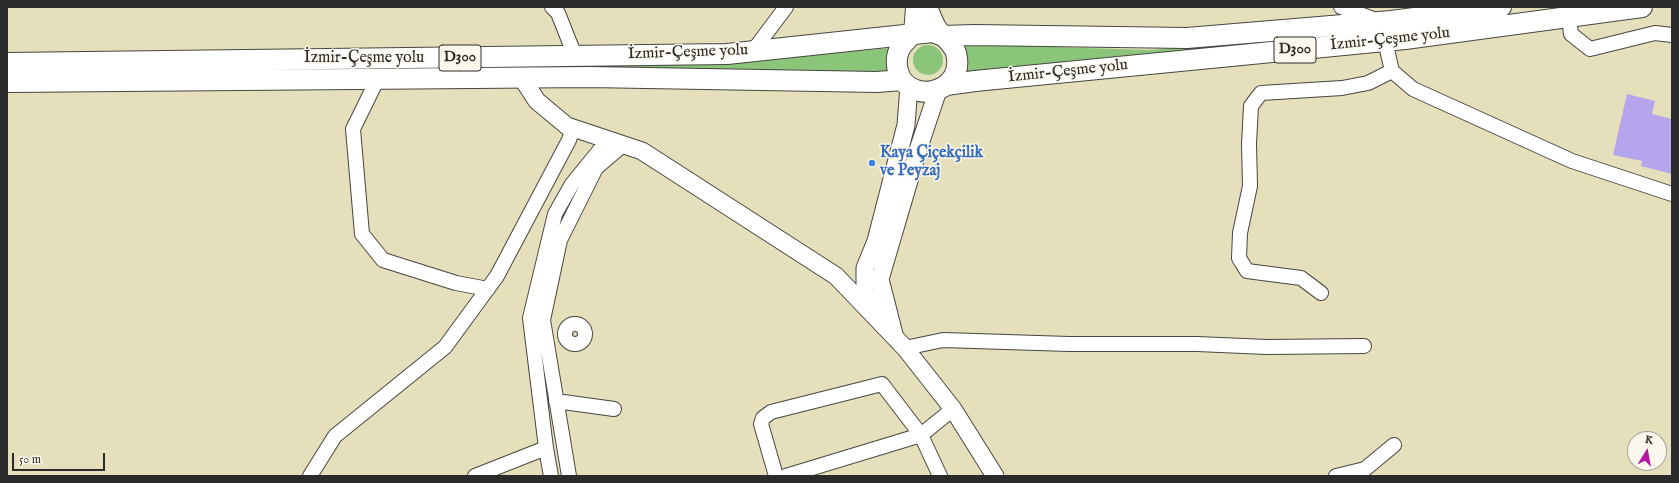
<!DOCTYPE html>
<html>
<head>
<meta charset="utf-8">
<style>
  body { margin:0 }
  #map { position:relative; width:1679px; height:483px; overflow:hidden; background:#e6dfbb; font-family:"IM FELL English",serif }
  canvas { display:block }
  .frame { position:absolute; inset:0; border:8px solid #2b2b2b; pointer-events:none }
  .north { position:absolute; left:1627px; top:431px; width:40px; height:40px; box-sizing:border-box; background:#fbf7ec; border:1px solid #a8a59f; border-radius:50%; rotate:11deg; font-size:11px; font-weight:700; line-height:16px; text-align:center; color:#2b2b2b }
  .north::after { content:''; display:block; margin:auto; width:14px; height:18px; background:#b5179e; clip-path:polygon(50% 0,100% 100%,50% 72%,0 100%) }
  .scale { position:absolute; left:12px; top:453px; width:93px; height:18px; box-sizing:border-box; border:2px solid #2b2b2b; border-top:0; padding-left:5px; font-size:12px; line-height:14px; white-space:nowrap; color:#2b2b2b; -webkit-text-stroke:3px #fbf7ec; paint-order:stroke }
</style>
</head>
<body>
<div id="map">
<canvas width="1679" height="483"></canvas>
<div class="frame"></div>
<div class="north">K</div>
<div class="scale">50 m</div>
</div>
<script>
const context = document.querySelector('canvas').getContext('2d');
context.lineJoin = 'round';
function fillPath(path, color) { context.fillStyle = color; context.fill(path, 'evenodd'); }
function strokePath(path, color, width, dash) { context.strokeStyle = color; context.lineWidth = width; context.lineCap = dash ? 'butt' : 'round'; context.setLineDash(dash || []); context.stroke(path); }
function label(font, color, halo, rows, align = 'center') {
  context.font = font + ' "IM FELL English",serif'; context.lineWidth = 3; context.setLineDash([]); context.textBaseline = 'middle'; context.strokeStyle = halo; context.fillStyle = color; for (const [text, x, y, turn = 0] of rows) {
    context.save(); context.translate(x, y); context.rotate((+turn || 0) * Math.PI / 180); context.textAlign = isNaN(turn) ? turn : align; if (halo) context.strokeText(text, 0, 0); context.fillText(text, 0, 0); context.restore();
  }
}
fillPath(new Path2D(`
  M 1468,23 L 963,73 L 962,44 L 1148,50 L 1311,38 Z
  M913 60a15 15 0 1 1 30 0a15 15 0 1 1-30 0Z
  M 892,48 L 893,73 L 387,69 L 694,64 Z`), '#8bc579');
fillPath(new Path2D(`
  M 1627,94 L 1655,101 L 1652,114 L 1672,119 L 1672,174 L 1641,166 L 1642,161 L 1613,155 Z`), '#b5a5ed');
const minor = new Path2D(`
  M 552,7 L 558,13 L 575,56
  M 1341,7 L 1376,20
  M 1569,18 L 1571,34 L 1590,49 L 1655,33 L 1672,35
  M 1385,41 L 1392,71 L 1413,89 L 1572,161 L 1672,194
  M 753,51 L 786,7
  M 377,80 L 353,129 L 362,234 L 383,260 L 456,283 L 488,289
  M 1321,293 L 1301,278 L 1247,271 L 1239,258 L 1240,233 L 1250,186 L 1249,144 L 1251,106 L 1261,93 L 1342,88 L 1368,83 L 1392,71
  M565 334a10 10 0 1 1 20 0a10 10 0 1 1-20 0Z
  M 905,348 L 943,340 L 1069,344 L 1197,344 L 1267,347 L 1364,346
  M 556,401 L 614,409
  M 310,476 L 335,436 L 445,347 L 497,276 L 569,140 L 573,128
  M 475,476 L 546,448
  M 551,476 L 546,448 L 530,318 L 555,214 L 572,184 L 608,140
  M 569,476 L 543,320 L 560,240 L 596,168 L 623,145
  M 776,476 L 761,424 L 763,418 L 771,412 L 882,384 L 921,435 L 940,476
  M 786,476 L 921,435 L 953,409
  M 1336,476 L 1365,469 L 1394,445`);
const major = new Path2D(`
  M 522,78 L 537,101 L 567,126 L 642,151 L 836,276 L 905,348 L 953,409 L 995,476
  M 874,308 L 865,291 L 865,268 L 876,241 L 906,125 L 909,86
  M 894,334 L 880,279 L 918,150 L 938,90`);
const highway = new Path2D(`
  M 916,7 C 915,15 916,27 912,34 C 911,36 907,39 906,41 C 899,47 896,56 897,66 C 902,107 967,96 956,53 C 953,43 943,37 937,29 C 933,23 930,14 927,7
  M 7,63 L 727,54 L 933,32 L 943,36 L 974,35 L 1187,38 L 1391,21 L 1501,7
  M 7,82 L 589,77 L 877,82 L 902,80
  M 946,85 L 975,81 L 1405,39 L 1642,7`);
strokePath(minor, '#474641', 16);
strokePath(major, '#474641', 19);
strokePath(highway, '#474641', 22);
strokePath(minor, '#fff', 14);
strokePath(major, '#fff', 17);
strokePath(highway, '#fff', 20);
for (const [x, y, r, color] of [
  [872,163,4,"#3f7fe0"]
]) { const dot = new Path2D(); dot.arc(x, y, r, 0, 2 * Math.PI); context.fillStyle = color; context.fill(dot); strokePath(dot, '#fbf7ec', 1.5); }
for (const [x, y, w] of [
  [1295,50,42],
  [460,58,42]
]) { const box = new Path2D(); box.roundRect(x - w / 2, y - 13, w, 26, 3); context.fillStyle = '#fbf7ec'; context.fill(box); strokePath(box, '#2b2b2b', 1); }
label('bold 15px', '#2b2b2b', null, [
  ["D300",1295,50],
  ["D300",460,58]
]);
label('16px', '#2b2b2b', '#fbf7ec', [
  ["İzmir-Çeşme yolu",1390,40,-6],
  ["İzmir-Çeşme yolu",688,53,-2],
  ["İzmir-Çeşme yolu",364,59],
  ["İzmir-Çeşme yolu",1068,72,-6]
]);
label('bold 16px', '#366cbe', '#fbf7ec', [
  ["Kaya Çiçekçilik",880,154],
  ["ve Peyzaj",880,172]
], 'left');
</script>
</body>
</html>
